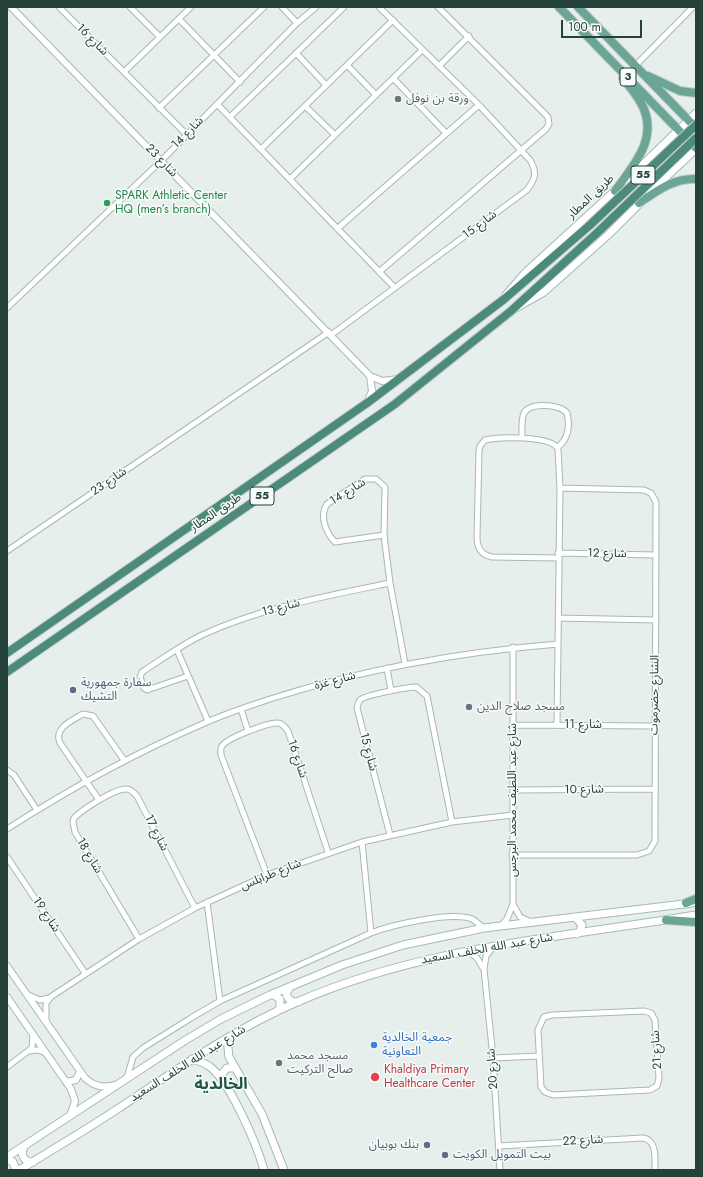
<!DOCTYPE html>
<html>
<head>
<meta charset="utf-8">
<style>
  body { margin:0 }
  #map { position:relative; width:703px; height:1177px; overflow:hidden; background:#e6efeb; font-family:Jost,sans-serif }
  canvas { display:block }
  .frame { position:absolute; inset:0; border:8px solid #24423a; pointer-events:none }
  .scale { position:absolute; left:561px; top:20px; width:81px; height:18px; box-sizing:border-box; border:2px solid #24423a; border-top:0; padding-left:5px; font-size:12px; line-height:14px; white-space:nowrap; color:#24423a; -webkit-text-stroke:3px #f7fbf9; paint-order:stroke }
</style>
</head>
<body>
<div id="map">
<canvas width="703" height="1177"></canvas>
<div class="frame"></div>
<div class="scale">100 m</div>
</div>
<script>
const context = document.querySelector('canvas').getContext('2d');
context.lineJoin = 'round';
function strokePath(path, color, width, dash) { context.strokeStyle = color; context.lineWidth = width; context.lineCap = dash ? 'butt' : 'round'; context.setLineDash(dash || []); context.stroke(path); }
function label(font, color, halo, rows, align = 'center') {
  context.font = font + ' Jost,"Noto Sans Arabic",sans-serif'; context.lineWidth = 3; context.setLineDash([]); context.textBaseline = 'middle'; context.strokeStyle = halo; context.fillStyle = color; for (const [text, x, y, turn = 0] of rows) {
    context.save(); context.translate(x, y); context.rotate((+turn || 0) * Math.PI / 180); context.textAlign = isNaN(turn) ? turn : align; if (halo) context.strokeText(text, 0, 0); context.fillText(text, 0, 0); context.restore();
  }
}
const minor = new Path2D(`
  M 59,7 L 186,134
  M 130,7 L 160,37
  M 282,7 L 297,23
  M 179,19 L 240,82
  M 296,53 L 326,85
  M 347,65 L 376,95
  M 439,66 L 469,36
  M 635,66 L 693,7
  M 124,72 L 191,7
  M 393,78 L 446,133
  M 217,104 L 395,288
  M 305,106 L 335,135
  M 159,108 L 264,7
  M 230,117 L 344,7
  M 261,149 L 393,20
  M 290,179 L 422,50
  M 338,228 L 479,105
  M 379,272 L 546,129 L 549,124 L 548,117 L 438,7
  M 7,308 L 161,161 L 297,23 L 316,7
  M 331,335 L 527,190 C 535,179 538,173 530,160 L 479,105 L 379,7
  M 522,438 C 522,431 521,419 524,413 C 530,402 560,404 567,413 C 570,426 569,438 558,447
  M 384,535 L 335,542 C 326,533 319,516 327,504 L 365,479 L 376,479 L 385,487 L 384,535 L 390,583 L 405,664
  M 7,551 L 329,332
  M 558,553 L 656,555
  M 558,618 L 656,620
  M 177,650 L 208,721
  M 387,668 L 391,691
  M 188,676 L 147,690 L 144,688 L 140,677 L 142,672 C 161,660 181,645 202,635 C 261,608 326,596 390,583
  M 241,709 L 248,731
  M 513,725 L 654,726
  M 557,725 L 560,488 L 558,449 C 551,435 499,437 485,440 L 480,446 L 479,451 L 477,537 C 477,548 481,555 492,557 L 558,558
  M 7,770 L 14,775 L 37,810
  M 513,790 L 654,789
  M 99,800 L 60,743 C 53,728 73,720 83,714 L 93,716 L 124,760
  M 7,829 C 71,788 137,752 207,722 C 227,713 249,706 270,699 C 364,669 460,652 558,644
  M 390,835 L 357,708 C 358,705 358,702 360,700 C 365,695 408,687 416,687 L 427,696 L 452,822
  M 362,842 L 371,933
  M 512,855 L 637,855 L 649,851 L 655,841 L 656,502 L 651,493 L 644,490 L 560,488
  M 7,857 L 85,973
  M 267,875 L 221,755 C 221,752 220,748 222,746 C 227,738 269,722 278,723 C 282,723 285,727 288,731 L 328,852
  M 207,902 L 220,1001
  M 513,904 L 520,917 L 531,922
  M 501,926 L 507,919 L 513,904 L 513,647
  M 139,939 L 75,832 L 73,822 L 74,818 C 83,809 114,789 126,789 C 131,789 133,792 137,796 L 195,908
  M 493,947 L 486,956 L 484,969 L 493,1058 L 500,1170
  M 468,951 L 477,958 L 483,968
  M 26,994 L 40,1000 L 49,998 L 139,939 L 195,908 L 267,875 L 362,842 L 452,822 L 513,815
  M 644,1011 L 651,1013 L 655,1020 L 659,1078 L 657,1086 L 650,1090 L 553,1095 L 545,1092 L 541,1087 L 538,1030 L 544,1017 L 552,1015 Z
  M 46,1022 L 46,1003 L 51,997
  M 29,1051 L 38,1050 L 46,1053
  M 493,1058 L 539,1056
  M 7,1067 L 32,1048 L 33,1035
  M 127,1078 L 133,1057 L 143,1048 L 191,1018 L 220,1001 L 371,933 C 391,925 452,911 472,919 C 476,921 480,926 484,928
  M 499,1146 L 643,1138 C 657,1140 655,1158 655,1170`);
const tertiary = new Path2D(`
  M 11,7 L 370,376 L 382,381 L 399,379
  M 367,403 L 372,391 L 370,376
  M 7,966 L 85,1078 C 95,1087 103,1088 116,1085
  M 7,997 L 71,1089 L 75,1101 L 70,1116
  M 66,1082 L 76,1080 L 80,1071`);
const secondary = new Path2D(`
  M 626,181 L 696,113
  M 650,192 L 696,149
  M 506,295 L 526,272 L 618,188
  M 514,309 L 544,292 L 608,235 L 643,200
  M 575,917 L 582,925 L 580,931 L 577,934
  M 291,986 L 286,993 C 288,1000 291,1002 298,1002
  M 270,995 L 274,995 L 280,999 L 280,1008 L 276,1012
  M 227,1038 L 229,1057 L 262,1114 L 284,1170
  M 192,1059 C 198,1061 204,1062 209,1066 C 230,1081 257,1145 264,1170
  M 221,1079 L 221,1075 L 227,1068 L 235,1068
  M 24,1147 C 20,1155 24,1162 33,1162
  M 7,1157 L 184,1041 L 221,1019 L 270,995 L 342,965 L 403,945 L 484,928 L 692,903
  M 7,1159 L 13,1162 L 16,1170
  M 19,1170 C 52,1150 84,1131 116,1110 C 175,1071 232,1030 297,1002 C 426,946 559,938 696,915`);
const primary = new Path2D(`
  M 559,7 L 696,148
  M 578,7 L 696,128
  M 648,76 L 680,91 L 696,93
  M 615,191 C 634,165 660,137 641,103 C 636,94 629,86 623,78
  M 639,203 C 657,191 673,178 696,179
  M 686,903 L 696,899
  M 666,920 L 696,922`);
const trunk = new Path2D(`
  M 7,653 L 367,403 L 503,300 L 590,225
  M 7,672 L 395,404 L 511,311 L 597,233`);
strokePath(minor, '#a8b8b2', 7);
strokePath(tertiary, '#a8b8b2', 8);
strokePath(secondary, '#a4bbb3', 9);
strokePath(primary, '#c2cac8', 10);
strokePath(trunk, '#c2cac8', 10);
strokePath(minor, '#fff', 5);
strokePath(tertiary, '#fff', 6);
strokePath(secondary, '#fff', 7);
strokePath(primary, '#6aa596', 8);
strokePath(trunk, '#4c8a7c', 8);
const trunkBridge = new Path2D(`
  M 590,225 L 696,125
  M 597,233 L 696,138`);
strokePath(trunkBridge, '#c2cac8', 10, []);
strokePath(trunkBridge, '#4c8a7c', 8);
for (const [x, y, r, color] of [
  [398,99,4,"#6b7280"],
  [107,203,4,"#2e9e5b"],
  [73,690,4,"#5c6f8a"],
  [469,707,4,"#6b7280"],
  [374,1045,4,"#3f7fe0"],
  [279,1063,4,"#6b7280"],
  [375,1077,5,"#e0444e"],
  [427,1145,4,"#5c6f8a"],
  [445,1155,4,"#5c6f8a"]
]) { const dot = new Path2D(); dot.arc(x, y, r, 0, 2 * Math.PI); context.fillStyle = color; context.fill(dot); strokePath(dot, '#f7fbf9', 1.5); }
for (const [x, y, w] of [
  [628,77,16],
  [643,175,24],
  [262,496,24]
]) { const box = new Path2D(); box.roundRect(x - w / 2, y - 9, w, 18, 3); context.fillStyle = '#f7fbf9'; context.fill(box); strokePath(box, '#24423a', 1); }
label('bold 11px', '#24423a', null, [
  ["3",628,77],
  ["55",643,175],
  ["55",262,496]
]);
label('12px', '#24423a', '#f7fbf9', [
  ["شارع 16",92,40,45],
  ["شارع 14",188,133,-45],
  ["شارع 23",161,161,46],
  ["طريق المطار",591,197,-43],
  ["شارع 15",480,225,-37],
  ["شارع 23",109,482,-34],
  ["شارع 14",348,492,-32],
  ["طريق المطار",216,513,-34],
  ["شارع 12",607,554,1],
  ["شارع 13",281,608,-15],
  ["شارع غزة",335,681,-15],
  ["الشارع حضرموت",655,695,-89],
  ["شارع 11",583,725],
  ["شارع 15",368,752,75],
  ["شارع 16",297,759,71],
  ["شارع 10",584,790,-1],
  ["شارع عبد اللطيف محمد البرجس",513,800,-90],
  ["شارع 17",156,833,63],
  ["شارع 18",89,856,59],
  ["شارع طرابلس",271,875,-22],
  ["شارع 19",46,915,56],
  ["شارع عبد الله الخلف السعيد",487,949,-10],
  ["شارع 21",657,1050,-94],
  ["شارع عبد الله الخلف السعيد",188,1064,-32],
  ["شارع 20",493,1069,-94],
  ["شارع 22",583,1141,-3]
]);
label('12px', '#5b616d', '#f7fbf9', [
  ["ورقة بن نوفل",406,99],
  ["مسجد صلاح الدين",477,707],
  ["مسجد محمد",287,1056],
  ["صالح التركيت",287,1070]
], 'left');
label('12px', '#27864d', '#f7fbf9', [
  ["SPARK Athletic Center",115,196],
  ["HQ (men’s branch)",115,210]
], 'left');
label('12px', '#4e5e75', '#f7fbf9', [
  ["سفارة جمهورية",81,683],
  ["التشيك",81,697],
  ["بنك بوبيان",419,1145,"right"],
  ["بيت التمويل الكويت",453,1155]
], 'left');
label('12px', '#366cbe', '#f7fbf9', [
  ["جمعية الخالدية",382,1038],
  ["التعاونية",382,1052]
], 'left');
label('12px', '#be3a42', '#f7fbf9', [
  ["Khaldiya Primary",384,1070],
  ["Healthcare Center",384,1084]
], 'left');
label('bold 16px', '#1f5548', '#f7fbf9', [
  ["الخالدية",221,1085]
]);
</script>
</body>
</html>
